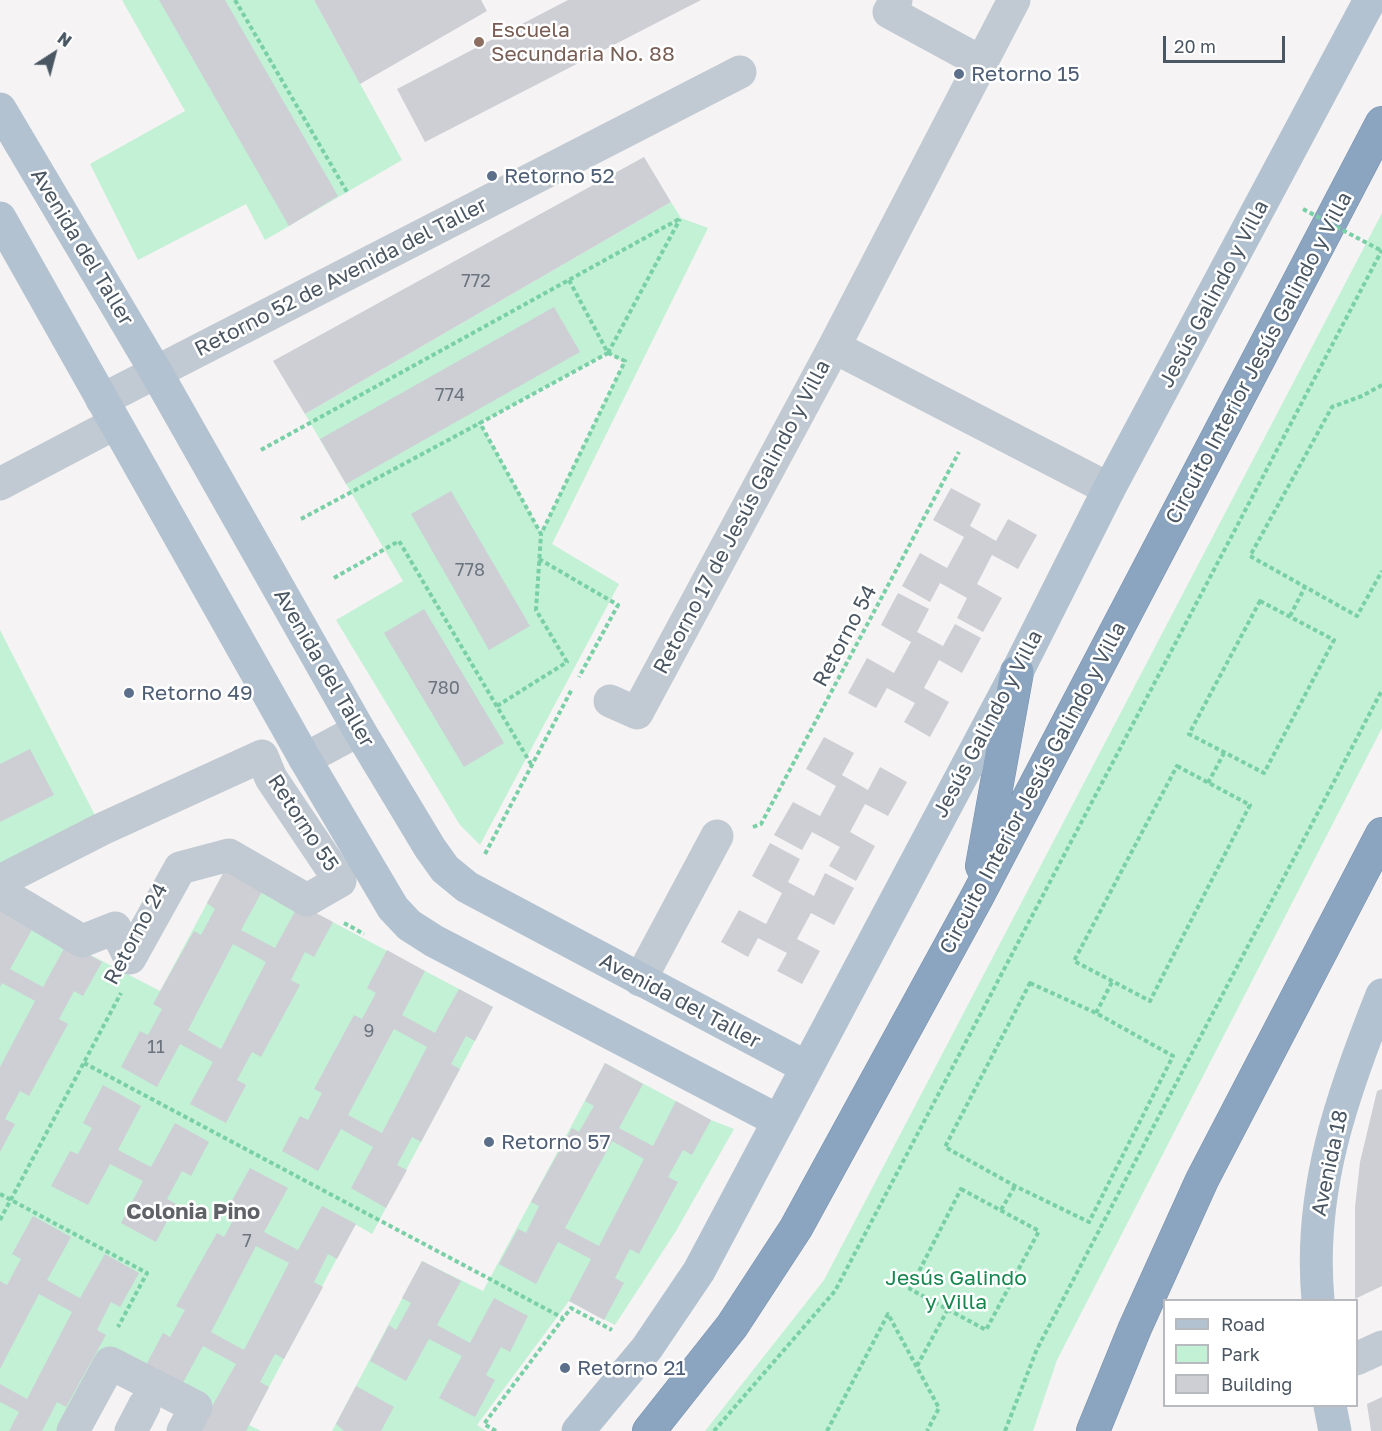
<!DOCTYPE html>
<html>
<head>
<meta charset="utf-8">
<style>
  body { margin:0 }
  #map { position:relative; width:1382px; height:1431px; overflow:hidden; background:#f5f3f3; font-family:"Golos Text",sans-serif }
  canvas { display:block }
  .legend { position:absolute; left:1163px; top:1299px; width:195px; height:108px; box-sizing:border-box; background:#fff; border:2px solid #b7bbc0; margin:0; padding:8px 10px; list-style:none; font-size:18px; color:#4a5661 }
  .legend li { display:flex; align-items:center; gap:12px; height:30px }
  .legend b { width:30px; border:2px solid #b7bbc0 }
  .north { position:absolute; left:24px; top:24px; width:60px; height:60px; -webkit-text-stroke:4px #fff; paint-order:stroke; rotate:36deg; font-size:16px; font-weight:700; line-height:24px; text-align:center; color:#4a5661 }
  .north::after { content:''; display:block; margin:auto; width:21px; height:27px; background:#4a5661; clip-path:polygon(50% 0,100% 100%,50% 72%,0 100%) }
  .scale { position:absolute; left:1163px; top:36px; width:122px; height:27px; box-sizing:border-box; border:3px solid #4a5661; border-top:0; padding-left:8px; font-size:18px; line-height:21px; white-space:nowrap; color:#4a5661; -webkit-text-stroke:4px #fff; paint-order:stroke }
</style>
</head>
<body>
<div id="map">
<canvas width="1382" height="1431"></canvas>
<ul class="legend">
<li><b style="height:8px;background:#b3c2d1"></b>Road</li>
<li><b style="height:16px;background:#c3f1d5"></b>Park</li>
<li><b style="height:16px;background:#cdcfd5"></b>Building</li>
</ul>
<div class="north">N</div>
<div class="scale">20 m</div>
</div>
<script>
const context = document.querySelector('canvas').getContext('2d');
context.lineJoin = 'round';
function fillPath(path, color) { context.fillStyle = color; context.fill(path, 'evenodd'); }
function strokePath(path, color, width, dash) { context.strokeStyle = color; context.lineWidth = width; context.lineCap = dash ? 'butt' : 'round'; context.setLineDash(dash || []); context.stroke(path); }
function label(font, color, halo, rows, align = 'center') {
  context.font = font + ' "Golos Text",sans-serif'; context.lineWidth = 5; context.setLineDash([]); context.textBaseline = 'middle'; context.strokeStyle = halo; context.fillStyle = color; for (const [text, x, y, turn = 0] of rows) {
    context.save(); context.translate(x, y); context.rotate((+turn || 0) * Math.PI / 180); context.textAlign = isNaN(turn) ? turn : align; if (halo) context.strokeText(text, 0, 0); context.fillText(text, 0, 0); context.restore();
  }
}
fillPath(new Path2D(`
  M 122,0 L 314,0 L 402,160 L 265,240 L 246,204 L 138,260 L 90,164 L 185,111 Z
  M 671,202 L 681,218 L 708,228 L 552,544 L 619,584 L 480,845 L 460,825 L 336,620 L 403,581 L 305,414 ZM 608,353 L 624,362 L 541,533 L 480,423 Z
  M 1382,213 L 1382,728 L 1057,1360 L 1033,1431 L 705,1431 L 824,1280 Z
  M 0,630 L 102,829 L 0,881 Z
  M 227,866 L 493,1007 L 372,1234 L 355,1224 L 249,1425 L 261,1431 L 183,1431 L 196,1408 L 110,1363 L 73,1431 L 0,1431 L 0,908 L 160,991 Z
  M 605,1063 L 711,1120 L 734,1129 L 676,1231 L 615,1325 L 569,1301 L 477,1425 L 486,1431 L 332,1431 L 422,1261 L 483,1291 Z`), '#c3f1d5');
fillPath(new Path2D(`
  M 159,0 L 225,0 L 338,196 L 289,226 Z
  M 314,0 L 481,0 L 487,11 L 360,84 Z
  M 568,0 L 701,0 L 425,142 L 397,89 Z
  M 644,157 L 671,202 L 305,414 L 273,361 Z
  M 554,307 L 580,352 L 346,484 L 320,439 Z
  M 951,488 L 981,504 L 970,526 L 996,541 L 1008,519 L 1037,535 L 1018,569 L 992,555 L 977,584 L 1002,598 L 983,632 L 957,618 L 967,598 L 940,583 L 930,602 L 902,586 L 920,553 L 947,568 L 964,537 L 933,520 Z
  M 451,491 L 530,626 L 489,650 L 411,514 Z
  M 898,593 L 929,609 L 917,632 L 943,646 L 955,624 L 981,638 L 962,673 L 939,660 L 924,688 L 949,702 L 930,737 L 904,722 L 915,703 L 887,688 L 876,708 L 848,693 L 867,658 L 894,673 L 911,642 L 881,625 Z
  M 424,609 L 504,743 L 464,767 L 384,633 Z
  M 824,737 L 854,753 L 842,775 L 868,790 L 880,767 L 907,782 L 888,816 L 865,804 L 850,832 L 875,846 L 856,881 L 829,866 L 840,847 L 812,832 L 802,850 L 774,835 L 793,802 L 820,816 L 836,786 L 806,769 Z
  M 30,749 L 54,795 L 0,822 L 0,764 Z
  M 770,843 L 800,859 L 788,882 L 814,896 L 825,873 L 854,888 L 834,925 L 811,913 L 797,939 L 820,951 L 802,984 L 777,971 L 787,953 L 758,938 L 748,957 L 721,942 L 739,910 L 766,924 L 782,893 L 752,876 Z
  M 227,866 L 265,886 L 241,930 L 275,948 L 299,904 L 333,922 L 314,957 L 305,952 L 291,980 L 300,985 L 261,1057 L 252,1052 L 237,1080 L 246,1085 L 226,1123 L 190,1104 L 213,1062 L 180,1044 L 157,1087 L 121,1067 L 140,1031 L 148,1035 L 162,1009 L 153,1004 L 194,931 L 201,935 L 215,909 L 207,903 ZM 233,944 L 266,962 L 221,1049 L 188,1030 Z
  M 0,908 L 34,926 L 10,969 L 43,987 L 67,943 L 102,962 L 83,996 L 74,991 L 59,1019 L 68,1024 L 29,1096 L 20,1091 L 5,1119 L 15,1124 L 0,1152 L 0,1067 L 35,1001 L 2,983 L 0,987 Z
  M 387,950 L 425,971 L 402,1015 L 435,1033 L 459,989 L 493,1007 L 475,1041 L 466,1036 L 451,1064 L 460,1069 L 421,1142 L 412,1137 L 397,1165 L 407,1170 L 386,1208 L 351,1188 L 373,1147 L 341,1129 L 318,1171 L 282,1151 L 300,1116 L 308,1120 L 322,1093 L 314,1089 L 354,1015 L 362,1019 L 376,993 L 367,988 ZM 394,1029 L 427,1047 L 382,1133 L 348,1115 Z
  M 605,1063 L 643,1084 L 619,1128 L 653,1146 L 676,1101 L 711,1120 L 692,1155 L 683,1150 L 668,1177 L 678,1182 L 639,1254 L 630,1249 L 615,1278 L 624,1283 L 604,1320 L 569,1301 L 591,1259 L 558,1242 L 536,1284 L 499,1264 L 518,1229 L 526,1233 L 539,1206 L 531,1202 L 572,1128 L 579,1132 L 594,1106 L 585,1101 ZM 612,1141 L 644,1159 L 599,1246 L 565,1228 Z
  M 103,1085 L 141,1106 L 118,1150 L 151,1167 L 175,1123 L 209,1142 L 191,1176 L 182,1171 L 167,1199 L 176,1204 L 156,1242 L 121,1223 L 143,1181 L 110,1164 L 88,1205 L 51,1186 L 70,1151 L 78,1154 L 92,1128 L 83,1123 Z
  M 1382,1089 L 1382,1286 L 1355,1299 L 1355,1207 L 1360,1162 L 1377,1091 Z
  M 250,1168 L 288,1188 L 264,1232 L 298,1250 L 322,1206 L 356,1224 L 337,1259 L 328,1254 L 314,1282 L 323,1287 L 284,1359 L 275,1354 L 260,1382 L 269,1387 L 246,1431 L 198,1431 L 236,1364 L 203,1346 L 180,1388 L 144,1369 L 163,1333 L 170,1337 L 185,1310 L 176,1306 L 217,1233 L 224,1237 L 238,1211 L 229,1206 ZM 256,1246 L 289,1263 L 244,1350 L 211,1332 Z
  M 33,1216 L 71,1237 L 47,1280 L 80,1298 L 105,1254 L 139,1273 L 120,1307 L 111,1302 L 97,1330 L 106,1335 L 66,1407 L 57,1402 L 42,1431 L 9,1431 L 19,1412 L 0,1402 L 0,1384 L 27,1399 L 72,1312 L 39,1294 L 0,1369 L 0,1281 L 7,1285 L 21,1259 L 12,1254 Z
  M 422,1261 L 461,1281 L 437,1325 L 470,1343 L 494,1298 L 528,1316 L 510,1352 L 501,1347 L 486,1375 L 495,1380 L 475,1417 L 439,1398 L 462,1356 L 429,1339 L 406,1381 L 370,1361 L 389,1325 L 396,1330 L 411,1303 L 402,1298 Z
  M 356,1386 L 394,1407 L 381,1431 L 344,1431 L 336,1424 Z
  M 1382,1397 L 1382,1431 L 1371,1431 L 1367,1404 Z`), '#cdcfd5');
const highway = new Path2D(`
  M 982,866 L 1017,672
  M 649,1431 L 732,1326 L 796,1228 L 977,897 L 1382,123
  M 1093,1431 L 1135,1328 L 1202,1180 L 1382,834`);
strokePath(highway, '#7690ad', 34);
strokePath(new Path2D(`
  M 235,0 L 347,192
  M 569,280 L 608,353 L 625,361 L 541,534 L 480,423 L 608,353
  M 608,353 L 680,219
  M 1382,385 L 1362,396 L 1332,407 L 1250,556 L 1357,616 L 1382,571
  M 261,450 L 681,218
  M 301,519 L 480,423
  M 539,559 L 618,605 L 579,677
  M 334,578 L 399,541 L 531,764
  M 1260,601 L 1334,640 L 1264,773 L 1189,734 Z
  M 1290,616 L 1305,587
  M 497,706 L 567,662 L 536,610 L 541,534
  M 1177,766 L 1250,805 L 1150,1001 L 1074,961 Z
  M 1208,783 L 1224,753
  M 753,827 L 761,824 L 959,452
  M 485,854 L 572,689
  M 344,923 L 364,934
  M 1030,983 L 1096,1013 L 1173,1056 L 1089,1222 L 1015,1186 L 945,1147 Z
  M 1096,1013 L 1112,982
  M 84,1063 L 563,1318
  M 961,1189 L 1039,1231 L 986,1330 L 910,1289 Z
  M 0,1194 L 147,1273 L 118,1327
  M 1001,1210 L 1015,1186
  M 0,1220 L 121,993
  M 917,1366 L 948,1309
  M 496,1431 L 484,1424 L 571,1308 L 612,1330
  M 714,1431 L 835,1291 L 1382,250
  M 827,1431 L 888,1314 L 939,1408 L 927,1431
  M 1005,1431 L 1037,1349 L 1382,690`), '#7ad0a6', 4, [4.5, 3]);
strokePath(new Path2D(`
  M 896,0 L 889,12 L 981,62
  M 834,347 L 1109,489
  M 102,400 L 740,72
  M 0,484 L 114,424
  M 610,701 L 637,713 L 834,347 L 1014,0
  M 305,759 L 359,730
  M 0,881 L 102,829 L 262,756 L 271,778 L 340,881 L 307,900 L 229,855 L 180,868 L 130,958 L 115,928 L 82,941 L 0,892
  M 640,980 L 717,836
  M 1356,1359 L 1382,1347
  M 73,1431 L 110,1363 L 196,1407 L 183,1431
  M 131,1431 L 144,1406`), '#c1cad2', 33);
strokePath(new Path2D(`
  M 0,109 L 156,372 L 359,730 L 430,848 L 445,869 L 467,887 L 806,1067
  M 0,218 L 305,759 L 393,908 L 409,925 L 434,941 L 777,1120
  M 1318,1300 C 1308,1191 1342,1095 1382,995
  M 1330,1406 L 1335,1431
  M 578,1431 L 647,1348 L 699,1271 L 1017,672 L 1109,489 L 1370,0`), '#b3c2d1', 33);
strokePath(highway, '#8ba5c1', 33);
strokePath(new Path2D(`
  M 1303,209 L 1382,251`), '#7ad0a6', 4, [4.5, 3]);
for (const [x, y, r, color] of [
  [479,42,6,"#8d6e63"],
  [959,74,6,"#5c6f8a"],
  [492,176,6,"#5c6f8a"],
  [129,693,6,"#5c6f8a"],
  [489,1142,6,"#5c6f8a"],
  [565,1368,6,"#5c6f8a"]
]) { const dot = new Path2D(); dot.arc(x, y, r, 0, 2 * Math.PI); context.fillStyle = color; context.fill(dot); strokePath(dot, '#fff', 2); }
label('18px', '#6b747e', null, [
  ["772",476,281],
  ["774",450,395],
  ["778",470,570],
  ["780",444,688],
  ["9",369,1031],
  ["11",156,1047],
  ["7",247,1241]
]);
label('21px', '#785e54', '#fff', [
  ["Escuela",491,30],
  ["Secundaria No. 88",491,54]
], 'left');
label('21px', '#4e5e75', '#fff', [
  ["Retorno 15",971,74],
  ["Retorno 52",504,176],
  ["Retorno 49",141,693],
  ["Retorno 57",501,1142],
  ["Retorno 21",577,1368]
], 'left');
label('21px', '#4a5661', '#fff', [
  ["Avenida del Taller",82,247,59],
  ["Retorno 52 de Avenida del Taller",341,277,-27],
  ["Jesús Galindo y Villa",1214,294,-62],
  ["Circuito Interior Jesús Galindo y Villa",1259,358,-62],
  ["Retorno 17 de Jesús Galindo y Villa",742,517,-62],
  ["Retorno 54",845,636,-62],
  ["Avenida del Taller",324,668,60],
  ["Jesús Galindo y Villa",988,724,-62],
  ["Circuito Interior Jesús Galindo y Villa",1033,788,-62],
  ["Retorno 55",303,823,57],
  ["Retorno 24",136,934,-62],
  ["Avenida del Taller",680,1001,28],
  ["Avenida 18",1330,1163,-78]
]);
label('21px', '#17864f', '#fff', [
  ["Jesús Galindo",956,1278],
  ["y Villa",956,1302]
]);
label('bold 22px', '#5f6368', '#fff', [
  ["Colonia Pino",193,1212]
]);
</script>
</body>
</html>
